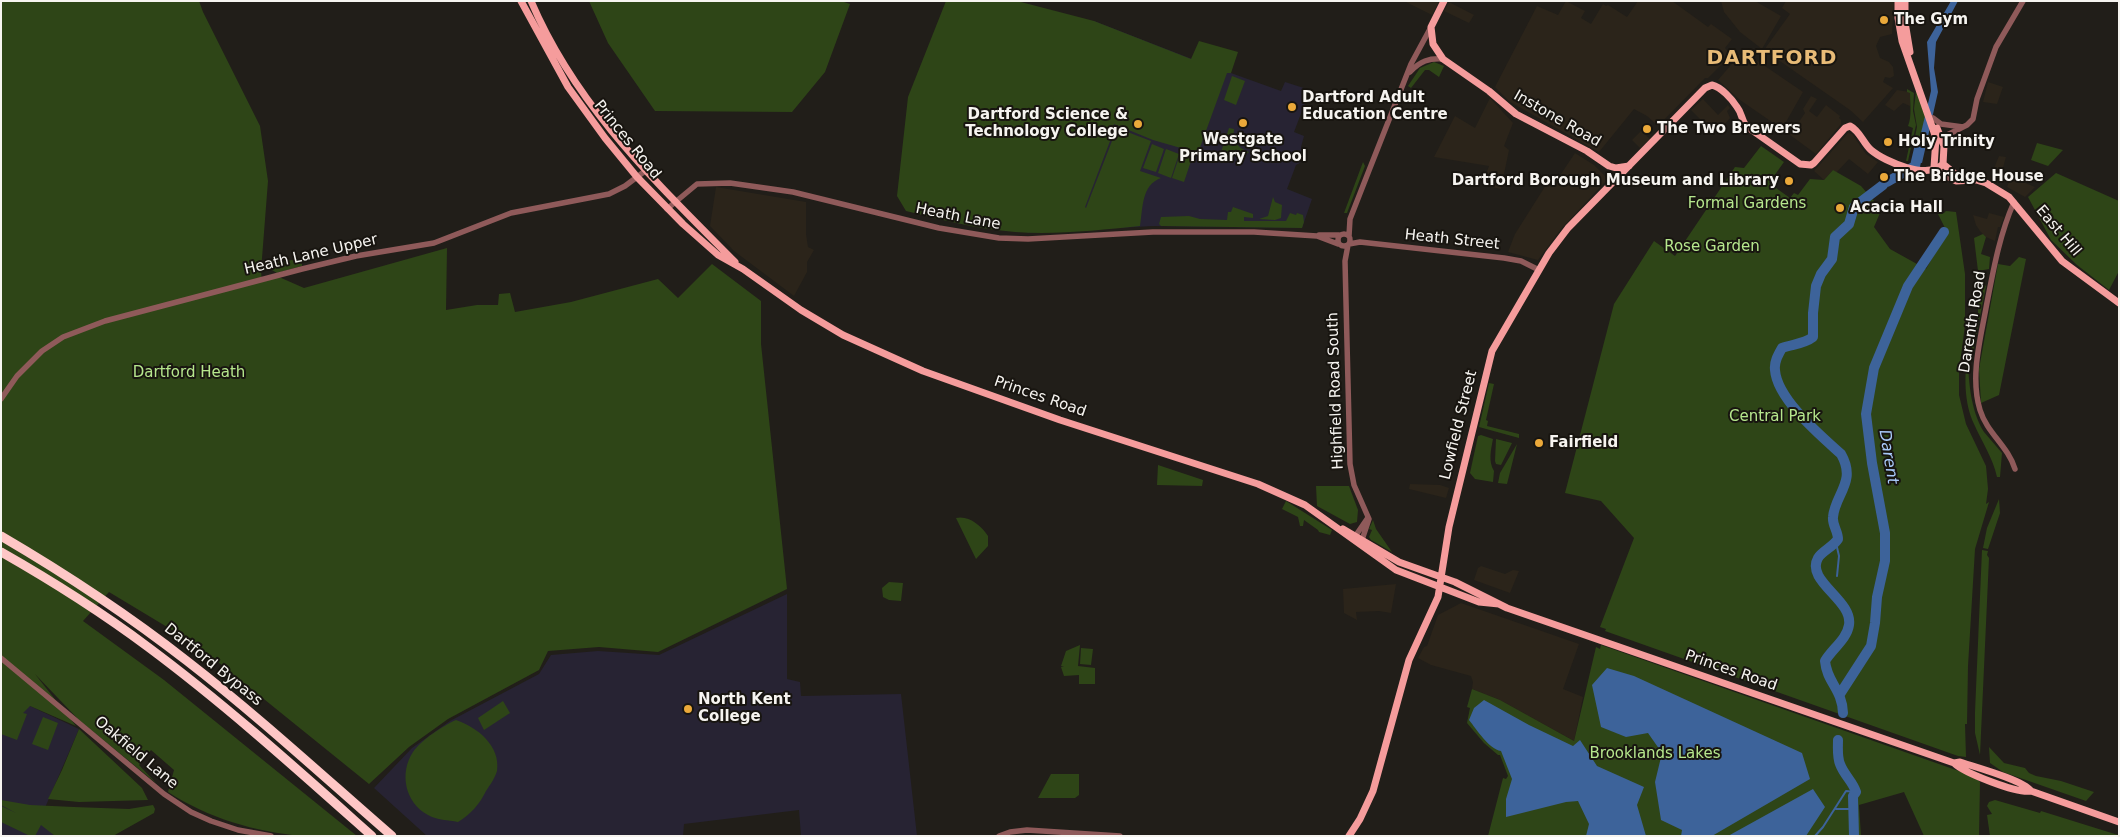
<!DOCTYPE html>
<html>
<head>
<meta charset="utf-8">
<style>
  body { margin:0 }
  #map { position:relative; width:2120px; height:837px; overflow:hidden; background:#211e19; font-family:"DejaVu Sans",sans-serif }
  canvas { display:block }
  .frame { position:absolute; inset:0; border:2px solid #f6f4f0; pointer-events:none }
</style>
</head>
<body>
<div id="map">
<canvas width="2120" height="837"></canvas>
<div class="frame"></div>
</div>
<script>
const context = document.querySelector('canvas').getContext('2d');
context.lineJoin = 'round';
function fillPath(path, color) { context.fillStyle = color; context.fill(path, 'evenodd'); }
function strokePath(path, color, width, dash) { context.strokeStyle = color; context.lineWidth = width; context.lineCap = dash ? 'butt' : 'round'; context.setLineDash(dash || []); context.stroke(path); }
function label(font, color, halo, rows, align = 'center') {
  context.font = font + ' "DejaVu Sans",sans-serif'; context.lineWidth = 4; context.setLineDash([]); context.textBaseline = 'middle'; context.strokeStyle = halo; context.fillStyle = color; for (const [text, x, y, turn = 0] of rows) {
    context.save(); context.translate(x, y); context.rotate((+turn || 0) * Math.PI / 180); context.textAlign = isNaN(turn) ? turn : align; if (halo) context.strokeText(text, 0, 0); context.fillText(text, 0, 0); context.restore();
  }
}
fillPath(new Path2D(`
  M 1404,1 L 1439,1 L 1432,15 Z
  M 1566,1 L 1585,11 L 1581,18 L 1591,24 L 1603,4 L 1606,6 L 1608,5 L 1627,17 L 1638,1 L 1672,1 L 1708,27 L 1711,24 L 1732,39 L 1725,48 L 1731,55 L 1708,78 L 1705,78 L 1658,126 L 1647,116 L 1634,109 L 1599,152 L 1510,102 L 1495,87 L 1537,6 L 1558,15 Z
  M 1721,1 L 1755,1 L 1781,16 L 1762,49 L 1740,32 L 1724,12 Z
  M 1786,1 L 1894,1 L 1892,34 L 1880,37 L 1876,46 L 1880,58 L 1889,62 L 1893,67 L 1894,76 L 1890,78 L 1885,77 L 1883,82 L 1893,88 L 1863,122 L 1850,110 L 1764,50 L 1790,14 L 1782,8 Z
  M 1449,2 L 1474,15 L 1469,23 L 1444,11 Z
  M 1743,51 L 1803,92 L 1782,129 L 1740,100 L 1718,80 Z
  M 1988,82 L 2003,87 L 1997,104 L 1983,102 Z
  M 1897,90 L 1910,92 L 1910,106 L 1903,103 L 1894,111 L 1885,105 Z
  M 1811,96 L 1817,99 L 1809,111 L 1817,117 L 1826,105 L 1840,116 L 1839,118 L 1841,120 L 1841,124 L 1816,154 L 1790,135 L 1805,113 L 1803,109 Z
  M 1490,98 L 1513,123 L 1504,146 L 1509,150 L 1501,189 L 1482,185 L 1489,166 L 1434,157 L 1455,116 L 1475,128 Z
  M 1703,99 L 1718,115 L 1728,105 L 1730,108 L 1727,111 L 1730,118 L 1720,130 L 1712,123 L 1708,127 L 1691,110 Z
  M 1641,131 L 1650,139 L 1640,148 L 1632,140 Z
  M 1848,133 L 1852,134 L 1866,154 L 1878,162 L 1868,174 L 1849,159 L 1836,173 L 1833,170 L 1824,180 L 1814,171 Z
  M 1575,153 L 1594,165 L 1607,178 L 1606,181 L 1561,229 L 1538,260 L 1508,252 L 1515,234 L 1551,177 L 1557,180 Z
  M 1999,156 L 2006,157 L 1999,182 L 1990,178 Z
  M 2011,177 L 2035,187 L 2025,197 L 2007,187 Z
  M 716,187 L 806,202 L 806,234 L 808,247 L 814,250 L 807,262 L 807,272 L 794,296 L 734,251 L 710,226 Z
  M 1989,213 L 2004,217 L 2000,227 L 1998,227 L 1995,241 L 1986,237 L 1980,231 L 1976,225 L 1973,215 L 1987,219 Z
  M 1410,484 L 1440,485 L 1449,488 L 1446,498 L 1409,489 Z
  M 1481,566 L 1505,574 L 1513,570 L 1519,571 L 1510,593 L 1474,580 L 1478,568 Z
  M 1396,584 L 1391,613 L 1379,611 L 1356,612 L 1357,620 L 1344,613 L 1343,589 Z
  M 1461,603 L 1579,644 L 1563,689 L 1583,697 L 1574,741 L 1500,700 L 1472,689 L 1473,682 L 1471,676 L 1431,665 L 1418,658 L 1424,647 L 1427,646 L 1438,615 Z`), '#2b241a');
fillPath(new Path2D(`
  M 1094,21 L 1192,59 L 1281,91 L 1285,82 L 1310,90 L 1294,132 L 1304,136 L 1301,147 L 1303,155 L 1300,163 L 1296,165 L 1287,189 L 1312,199 L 1302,228 L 1153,226 L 1027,233 Z
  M 787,594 L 787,679 L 800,682 L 801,696 L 901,694 L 917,836 L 801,836 L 799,810 L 684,824 L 683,836 L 427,836 L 374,788 L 412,748 L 450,721 L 539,674 L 551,655 L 598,651 L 659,655 Z
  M 1,700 L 30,706 L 79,729 L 44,810 L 45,827 L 55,836 L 1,836 Z`), '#272333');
fillPath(new Path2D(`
  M 1,1 L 199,1 L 203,12 L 260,126 L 268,181 L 261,271 L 262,282 L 279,277 L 304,288 L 447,248 L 446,310 L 477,305 L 498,305 L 499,294 L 510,293 L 515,312 L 571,302 L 658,279 L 678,298 L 712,264 L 761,301 L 761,344 L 787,589 L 658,652 L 599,647 L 548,651 L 539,670 L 448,719 L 409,747 L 369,784 L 197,645 L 109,592 L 83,621 L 164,680 L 357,836 C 339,836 321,837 303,836 C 255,832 208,818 168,792 L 174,770 L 151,750 L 139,765 L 156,783 L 79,720 L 35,674 L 76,726 L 30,706 L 23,713 L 27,714 L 17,740 L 1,734 Z
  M 589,1 L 841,1 L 850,4 L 825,72 L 792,112 L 655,111 L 608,43 Z
  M 946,1 L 1017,1 L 1094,21 L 1191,59 L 1199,41 L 1238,52 L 1231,73 L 1227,73 L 1198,153 L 1153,140 L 1114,124 L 1113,127 L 1115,128 L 1085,207 L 1086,208 L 1117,128 L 1151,141 L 1140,171 L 1161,178 C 1141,185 1143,209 1140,226 C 1100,230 1056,235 1015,232 C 978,229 942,220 906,211 L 897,196 L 908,97 Z
  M 1434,62 L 1444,66 L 1439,77 L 1429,70 L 1425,70 L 1411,88 L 1408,86 L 1420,68 Z
  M 1232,76 L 1245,81 L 1236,105 L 1224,100 Z
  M 1907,89 L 1914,93 L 1913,111 L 1916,125 L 1908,161 L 1906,161 L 1913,128 L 1908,126 C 1912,116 1910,104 1910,93 L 1907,92 Z
  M 1916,91 L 1917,91 L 1926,116 L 1920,138 L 1915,137 L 1917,127 L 1914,109 Z
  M 1229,128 L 1234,129 C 1232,141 1238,148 1249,152 L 1245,155 L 1245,158 L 1228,153 L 1225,160 L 1219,158 Z
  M 2037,143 L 2063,150 L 2062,151 L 2048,166 L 2031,160 Z
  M 1152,144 L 1164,149 L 1156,172 L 1143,168 Z
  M 1761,146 L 1784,162 L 1769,183 L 1790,198 L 1794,193 L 1798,195 L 1810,179 L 1824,180 L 1833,170 L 1861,186 L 1874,201 L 1883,206 L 1874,227 L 1890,249 L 1926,269 L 1947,232 L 1938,214 L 1944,213 L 1946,211 L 1956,212 L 1965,274 L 1965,325 L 1959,371 L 1959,395 L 1966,424 L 1986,466 L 1988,489 L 1986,504 L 1989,502 L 1975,549 L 1968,666 L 1967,724 L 1965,724 L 1966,757 L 1958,756 L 1605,631 L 1606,629 L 1600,627 L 1634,538 L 1601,501 L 1565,493 L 1614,304 L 1654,241 L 1675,256 L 1735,167 L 1744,168 Z
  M 1166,149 L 1179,154 L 1171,178 L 1158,173 Z
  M 1180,154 L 1192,158 L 1184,182 L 1172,178 Z
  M 1363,162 L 1365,166 L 1347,213 L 1344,213 Z
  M 2056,173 L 2119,201 L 2119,271 L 2109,290 L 2077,265 L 2051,240 L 2028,197 Z
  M 1273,197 L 1275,202 L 1282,205 L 1281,218 L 1275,220 L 1259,219 L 1268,216 Z
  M 1233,207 L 1253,214 L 1253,218 L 1244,217 L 1244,221 L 1286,221 L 1290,213 L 1296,215 L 1297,213 L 1303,215 L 1304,222 L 1302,228 L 1161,226 L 1159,224 L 1161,217 L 1189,216 L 1200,219 L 1227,220 L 1228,212 L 1231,212 Z
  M 1983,234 L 1986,237 L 1981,254 L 1990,257 L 1989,269 L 1978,271 L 1974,238 Z
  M 2019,257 L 2026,259 L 1999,395 L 1981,403 L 1979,369 L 1998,264 L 2010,266 Z
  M 292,260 L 302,264 L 302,266 L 277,273 L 272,270 L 269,263 Z
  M 1978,281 L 1986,286 L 1971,362 L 1971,383 L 1971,352 L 1978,313 Z
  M 1968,352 C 1968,377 1970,410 1984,432 C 1990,439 1996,446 2002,453 L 2000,477 L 1997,477 C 1993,458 1982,442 1974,424 C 1964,403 1964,375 1968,352 Z
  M 1489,383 L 1494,384 L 1486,420 L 1488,421 L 1487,426 L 1519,434 L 1519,438 L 1479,427 Z
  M 1481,435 L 1493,439 C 1491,450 1488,461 1494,471 L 1493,482 L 1475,479 L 1470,473 L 1478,436 Z
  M 1496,439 L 1512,443 L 1501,465 L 1496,464 L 1495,461 Z
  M 1517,444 L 1507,484 L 1498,483 L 1500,473 Z
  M 1158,465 L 1203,480 L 1202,486 L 1157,485 Z
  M 1316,486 L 1349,486 L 1358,510 L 1357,522 L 1350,524 L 1317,506 Z
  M 1999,499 L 2000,513 L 1988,549 L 1983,548 L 1987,528 Z
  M 1286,501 L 1332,530 L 1330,535 L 1319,532 L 1318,530 L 1304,520 L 1303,526 L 1300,526 L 1298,517 L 1282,509 Z
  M 956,518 C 968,515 981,525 988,536 L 988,546 L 976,559 Z
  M 1373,520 L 1376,529 L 1392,552 L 1371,540 L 1369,537 L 1372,530 L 1369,529 Z
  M 1982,550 L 1988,551 L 1987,555 L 1989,558 L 1980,755 L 1975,733 L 1975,712 Z
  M 889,582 L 903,583 L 901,601 L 889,600 L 883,597 L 882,588 Z
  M 1080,645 L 1078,666 L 1095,668 L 1095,684 L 1079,684 L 1079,675 L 1064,676 L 1061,667 L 1064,666 L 1061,666 L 1066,651 Z
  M 1601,645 L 1973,776 L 1980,782 L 1979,836 L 1924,836 L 1904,792 L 1859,805 L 1861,836 L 1488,836 L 1503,778 L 1506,779 L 1508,776 L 1500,755 L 1498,755 L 1484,743 L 1467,723 L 1470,708 L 1467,707 L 1472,689 L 1500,700 L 1574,741 L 1596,647 L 1600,649 Z
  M 1081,648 L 1093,649 L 1091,665 L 1080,664 Z
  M 503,701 L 510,713 L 484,730 L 478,718 Z
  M 43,717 L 58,723 L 48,750 L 32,744 Z
  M 456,720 C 477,727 501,746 497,771 C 495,778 490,785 486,791 C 479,805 471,814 458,822 C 448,820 437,820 428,815 C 405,803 399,773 413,752 C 421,740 444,725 456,720 Z
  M 79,729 L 142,788 L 148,800 L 79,802 L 48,799 L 62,770 Z
  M 1989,747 L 2004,763 L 2025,768 L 2029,773 L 2036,776 L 2061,781 L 2094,792 L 2086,801 L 2003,772 L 1990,763 Z
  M 1051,774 L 1079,774 L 1079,795 L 1075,798 L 1038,798 Z
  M 1,800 L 30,805 L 74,807 L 129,809 L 153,805 L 155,809 L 154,813 L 113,836 L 55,836 L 41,825 L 35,836 L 30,836 L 1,822 L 1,806 L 16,813 L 1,805 Z
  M 1995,800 L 2040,813 L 2041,811 L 2118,835 L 1990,836 L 1987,815 L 1992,814 L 1987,806 L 1989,802 Z`), '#2e4517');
fillPath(new Path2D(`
  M 1951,1 L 1958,1 L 1936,42 L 1934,68 L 1938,92 L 1922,163 L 1914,162 L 1931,91 L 1927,42 Z
  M 1607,668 L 1634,676 L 1802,753 L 1810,779 L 1712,836 L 1681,836 L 1682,830 L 1661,820 L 1655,782 L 1662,753 L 1648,733 L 1626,737 L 1601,727 L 1592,685 Z
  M 1484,700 L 1529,725 L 1573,746 L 1580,740 L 1597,766 L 1644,787 L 1637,805 L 1646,836 L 1586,836 L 1589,824 L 1578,801 L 1566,802 L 1506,817 L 1506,799 L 1512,779 L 1501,751 C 1489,749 1477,730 1469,720 L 1474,708 Z
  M 1813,789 L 1825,807 L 1806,836 L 1728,836 Z`), '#3d639a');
strokePath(new Path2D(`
  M 1836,543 L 1839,556 L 1837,576
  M 1836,809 L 1853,809
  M 1815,836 L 1823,827 L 1846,791 L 1856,792`), '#3d639a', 2);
strokePath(new Path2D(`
  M 1887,182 L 1915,166 L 1919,149
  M 1840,694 L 1871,646 L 1875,623 L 1877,597 L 1885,561 L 1885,533 L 1872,463 L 1866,414 L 1874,368 L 1908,286 L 1944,232
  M 1843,713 C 1842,688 1827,683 1825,661 C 1832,649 1847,639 1849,625 C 1853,600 1805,581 1818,558 C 1822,551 1833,547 1838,539 C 1838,531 1832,525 1833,517 C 1835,494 1857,482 1841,454 C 1820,435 1777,399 1775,370 C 1774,362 1778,355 1782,348 C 1793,344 1804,344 1813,337 L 1813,313 L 1816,286 L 1821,274 L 1832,259 L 1835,237 L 1849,224 L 1854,207 L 1883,185
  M 1838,740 C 1838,748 1837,757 1840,764 C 1844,775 1853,782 1856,792 L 1853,796 L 1854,836`), '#3d639a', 10);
strokePath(new Path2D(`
  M 1410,72 C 1420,61 1429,58 1443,59
  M 1933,118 L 1941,124 L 1963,127
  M 1943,142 L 1949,134 L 1967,125 L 1973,119 L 1977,99 L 1996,47 L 2023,1
  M 2014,202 C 1999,236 1993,272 1986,308 C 1980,341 1970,377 1980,410 C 1987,433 2008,446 2015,469
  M 667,209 L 697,184 L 730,183 L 793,192 L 939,228 L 999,238 L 1028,239 L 1153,232 L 1254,232 L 1317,236 L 1338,244
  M1338 240a6 6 0 1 1 12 0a6 6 0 1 1-12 0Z
  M 1319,235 L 1339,235
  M 1349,236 L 1350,219 L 1368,173 L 1411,64 L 1431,27
  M 1349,244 L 1360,242 L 1504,258 L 1521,261 L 1539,270
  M 1348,245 L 1345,261 L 1350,464 L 1354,485 L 1369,519 L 1361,543
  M 1,399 L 17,376 L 42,351 L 63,337 L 105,321 L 302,269 L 356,256 L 434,243 L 511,213 L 609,194 L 625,186 L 645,171
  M 1354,538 L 1367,519
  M 1,658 L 164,794 L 191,812 L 211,821 L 238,830 L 271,836
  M 999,836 L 1010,832 L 1027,830 L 1120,836`), '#8f5a5a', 5.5);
strokePath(new Path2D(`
  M 521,1 L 568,87 L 605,138 L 637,177 L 683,224 L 718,255 L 743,269 L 801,310 L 843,335 L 923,371 L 1060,420 L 1258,484 L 1305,505 L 1396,570 L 1479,602 L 1499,604
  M 531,1 C 576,107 656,182 735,262
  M 1444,1 L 1431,27 L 1433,44 L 1443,59 L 1489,91 L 1516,114 L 1587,151 L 1609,166 L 1616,168 L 1629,166
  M 1898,1 L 1898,18 L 1902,41 L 1936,138 L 1934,167 L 1935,170
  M 1905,1 L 1905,22 L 1910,52
  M 1937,128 L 1944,146 L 1943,164
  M 1943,164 L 1954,173 L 1986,183 L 2009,197 L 2062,261 L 2119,303
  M 1935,170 L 1956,181 L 1974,180
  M 1343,529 L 1399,562 L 1455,582 L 1507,608 L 1954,763 C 1964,773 2018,794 2031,791
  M 1954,763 L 1960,762 C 1975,767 2023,780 2031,791 L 2119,822
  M 1349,836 L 1360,819 L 1373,791 L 1409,660 L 1438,597 L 1449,527 L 1492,351 L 1549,253 L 1568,228 L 1705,88 L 1712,85 C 1721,87 1732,99 1737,107 C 1742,113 1741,119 1746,126 L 1800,164 L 1811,165 L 1814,163 L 1845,128 L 1850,126 C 1860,131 1863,143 1871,150 C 1885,162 1928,180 1943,164`), '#f59c9c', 7);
strokePath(new Path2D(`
  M 1,536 C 66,574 128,615 187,661 C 258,716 324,777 392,836
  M 1,552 C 52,581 101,612 148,647 C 226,705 299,771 372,836`), '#fec7c6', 9);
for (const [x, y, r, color] of [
  [1884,20,5,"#eba93a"],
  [1292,107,5,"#eba93a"],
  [1243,123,5,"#eba93a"],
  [1138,124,5,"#eba93a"],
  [1647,129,5,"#eba93a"],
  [1888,142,5,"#eba93a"],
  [1884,177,5,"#eba93a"],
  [1789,181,5,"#eba93a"],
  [1840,208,5,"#eba93a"],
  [1539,443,5,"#eba93a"],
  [688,709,5,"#eba93a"]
]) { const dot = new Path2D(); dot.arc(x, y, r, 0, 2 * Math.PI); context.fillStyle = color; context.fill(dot); strokePath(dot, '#181510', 2); }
label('bold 15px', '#f6f4f0', '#181510', [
  ["The Gym",1894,20],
  ["Dartford Adult",1302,98],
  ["Education Centre",1302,115],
  ["Dartford Science &",1128,115,"right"],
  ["Technology College",1128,132,"right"],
  ["The Two Brewers",1657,129],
  ["Westgate",1243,140,"center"],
  ["Primary School",1243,157,"center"],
  ["Holy Trinity",1898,142],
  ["The Bridge House",1894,177],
  ["Dartford Borough Museum and Library",1779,181,"right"],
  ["Acacia Hall",1850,208],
  ["Fairfield",1549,443],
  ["North Kent",698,700],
  ["College",698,717]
], 'left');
label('15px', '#f6f4f0', '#181510', [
  ["Instone Road",1557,119,30],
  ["Princes Road",627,140,51],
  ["Heath Lane",958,217,11],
  ["East Hill",2058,231,50],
  ["Heath Street",1452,240,6],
  ["Heath Lane Upper",311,255,-13],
  ["Darenth Road",1973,322,-81],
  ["Highfield Road South",1336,391,-92],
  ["Princes Road",1040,397,19],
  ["Lowfield Street",1459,425,-76],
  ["Dartford Bypass",213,665,39],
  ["Princes Road",1731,671,19],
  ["Oakfield Lane",136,753,40]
]);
label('15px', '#b6e78d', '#181510', [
  ["Formal Gardens",1747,204],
  ["Rose Garden",1712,247],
  ["Dartford Heath",189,373],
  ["Central Park",1775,417],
  ["Brooklands Lakes",1655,754]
]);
label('italic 16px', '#a8c9f9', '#181510', [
  ["Darent",1888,457,81]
]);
context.letterSpacing = '1px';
label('bold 20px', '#e8bb77', '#181510', [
  ["DARTFORD",1772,59]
]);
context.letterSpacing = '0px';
</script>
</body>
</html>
